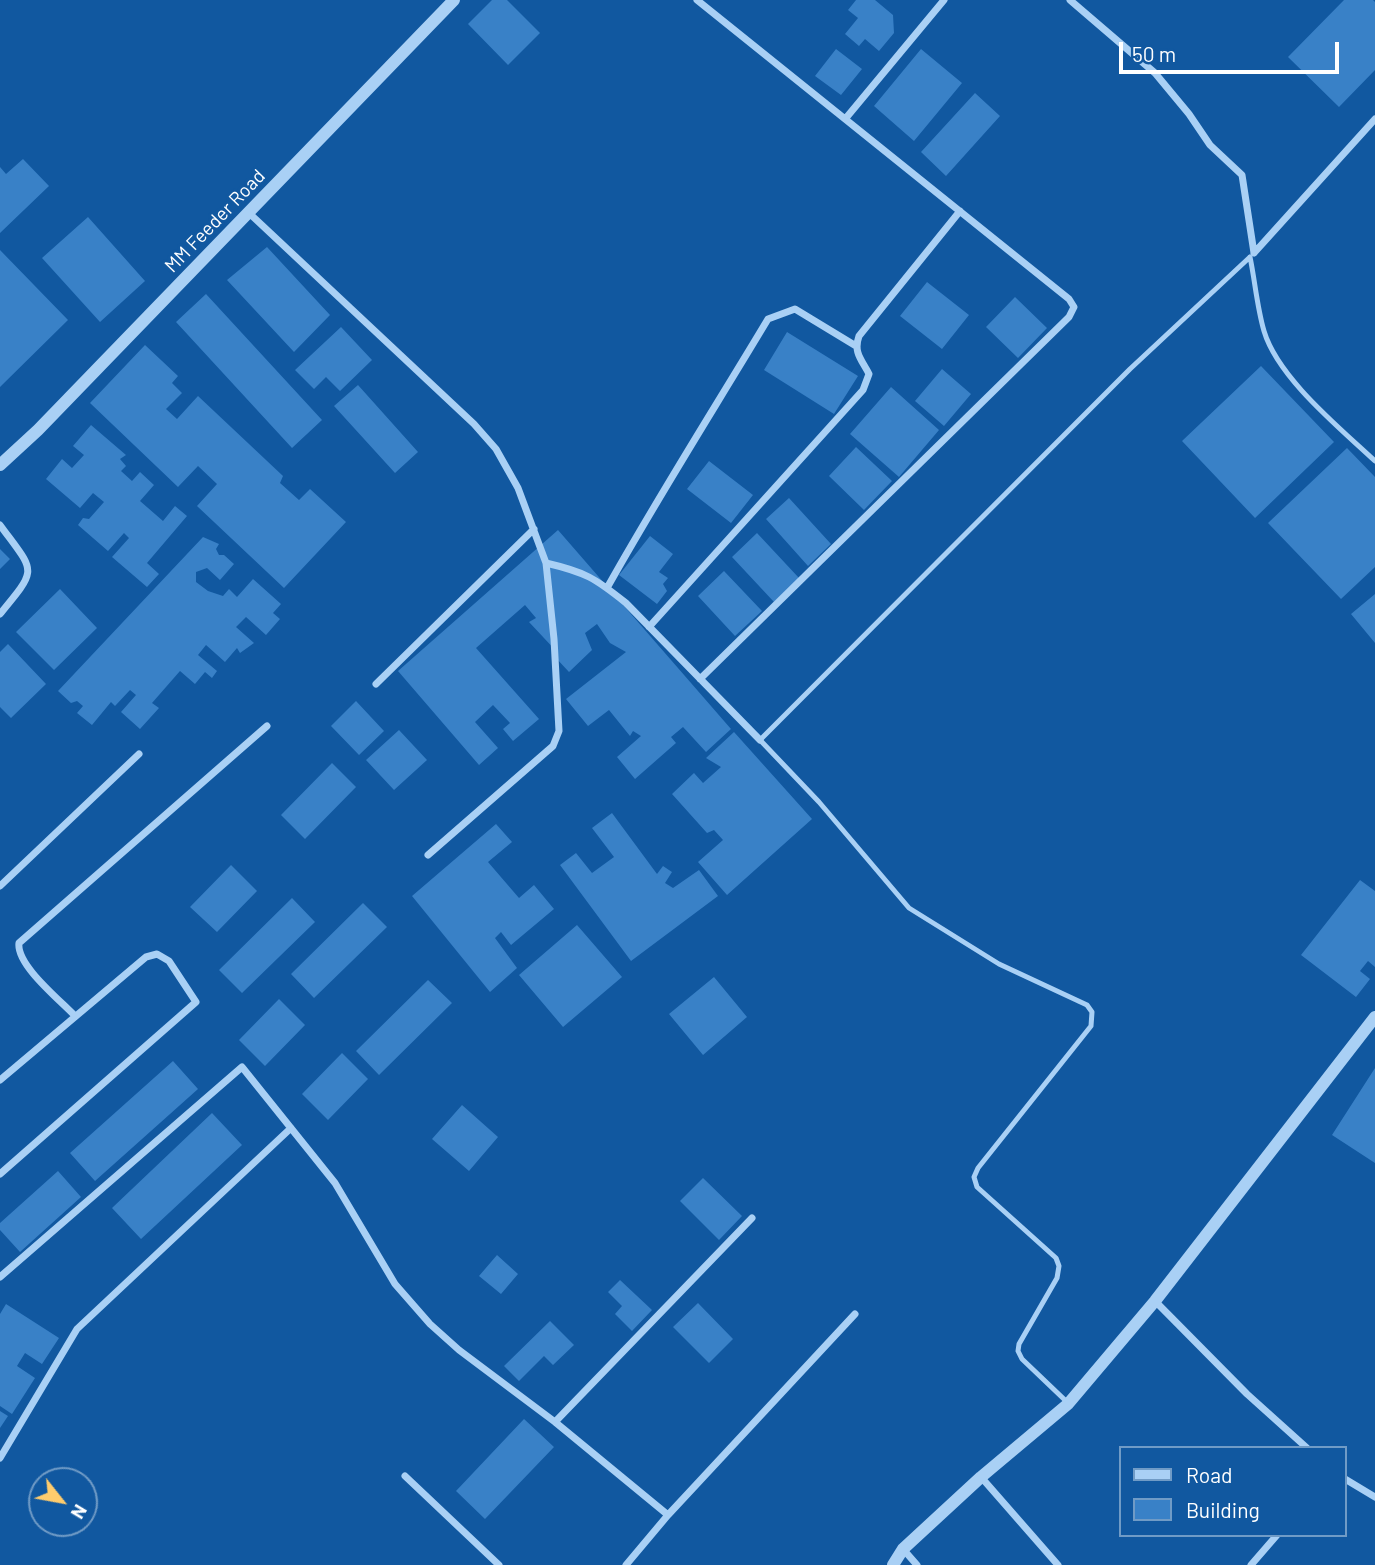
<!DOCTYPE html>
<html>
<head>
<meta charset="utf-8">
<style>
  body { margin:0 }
  #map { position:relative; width:1375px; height:1565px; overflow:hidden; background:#1158a0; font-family:Barlow,sans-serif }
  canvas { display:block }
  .legend { position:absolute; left:1119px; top:1446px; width:228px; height:91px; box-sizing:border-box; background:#1158a0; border:2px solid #709bc6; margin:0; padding:9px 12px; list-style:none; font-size:21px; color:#fff }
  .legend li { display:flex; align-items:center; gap:14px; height:35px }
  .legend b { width:35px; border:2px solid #709bc6 }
  .north { position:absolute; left:28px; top:1467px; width:70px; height:70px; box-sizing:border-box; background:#1158a0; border:2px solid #709bc6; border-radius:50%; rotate:121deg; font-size:19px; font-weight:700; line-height:28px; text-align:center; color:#fff }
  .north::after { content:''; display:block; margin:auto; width:24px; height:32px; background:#ffcc6d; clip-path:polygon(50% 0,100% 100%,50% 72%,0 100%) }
  .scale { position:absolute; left:1119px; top:42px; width:220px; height:32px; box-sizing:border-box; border:4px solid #fff; border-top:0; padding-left:9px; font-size:21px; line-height:24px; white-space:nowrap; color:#fff; -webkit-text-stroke:5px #1158a0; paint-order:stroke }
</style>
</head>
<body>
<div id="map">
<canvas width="1375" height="1565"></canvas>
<ul class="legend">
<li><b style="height:9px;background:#a9d0f5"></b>Road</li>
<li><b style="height:19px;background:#3981c7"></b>Building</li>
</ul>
<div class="north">N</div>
<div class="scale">50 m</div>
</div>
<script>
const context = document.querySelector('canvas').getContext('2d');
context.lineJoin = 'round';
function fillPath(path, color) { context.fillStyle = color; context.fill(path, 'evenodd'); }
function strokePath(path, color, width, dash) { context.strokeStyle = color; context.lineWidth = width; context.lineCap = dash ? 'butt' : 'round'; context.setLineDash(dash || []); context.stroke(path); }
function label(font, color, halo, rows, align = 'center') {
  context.font = font + ' Barlow,sans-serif'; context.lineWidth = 6; context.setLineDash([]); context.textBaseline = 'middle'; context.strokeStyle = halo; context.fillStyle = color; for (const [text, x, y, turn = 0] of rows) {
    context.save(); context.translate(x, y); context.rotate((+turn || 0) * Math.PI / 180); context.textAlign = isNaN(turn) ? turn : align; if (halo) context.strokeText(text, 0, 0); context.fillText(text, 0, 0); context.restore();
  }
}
fillPath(new Path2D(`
  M 492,0 L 507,0 L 540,33 L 508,65 L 468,24 Z
  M 856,0 L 875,0 L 893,15 L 894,33 L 879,51 L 865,39 L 859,46 L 845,34 L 858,18 L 848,10 Z
  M 1344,0 L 1373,0 L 1375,2 L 1375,70 L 1339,107 L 1288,57 Z
  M 836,49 L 862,69 L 841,95 L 815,76 Z
  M 921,49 L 962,83 L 914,141 L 874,106 Z
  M 975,93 L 1000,116 L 946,176 L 921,152 Z
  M 23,159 L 49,186 L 0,233 L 0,167 L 6,174 Z
  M 88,217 L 145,281 L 100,322 L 42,258 Z
  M 267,247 L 330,315 L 294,352 L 227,280 Z
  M 0,250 L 68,320 L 0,387 Z
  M 927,282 L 969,315 L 942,349 L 900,316 Z
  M 206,294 L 322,420 L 292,448 L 176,322 Z
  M 1015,297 L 1047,328 L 1018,358 L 986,327 Z
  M 341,327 L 372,360 L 340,391 L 326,377 L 314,389 L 295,370 Z
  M 787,332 L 858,376 L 834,414 L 764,370 Z
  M 145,345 L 178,376 L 172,383 L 182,393 L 166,409 L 177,419 L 198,396 L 283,476 L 280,483 L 299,500 L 310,489 L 346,522 L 284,588 L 197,506 L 217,484 L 198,466 L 178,487 L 90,403 Z
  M 1261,366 L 1334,442 L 1255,518 L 1182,441 Z
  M 942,369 L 971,394 L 944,426 L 915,401 Z
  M 358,385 L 418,452 L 395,473 L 334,406 Z
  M 891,387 L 939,430 L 899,477 L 850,434 Z
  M 91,425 L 126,455 L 120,459 L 126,466 L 121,471 L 132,481 L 140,472 L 154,485 L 140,501 L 163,521 L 175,506 L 187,516 L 147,563 L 159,574 L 147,587 L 112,557 L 129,538 L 124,533 L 108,551 L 78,525 L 83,518 L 89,519 L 104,502 L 93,493 L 80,508 L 46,479 L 62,459 L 72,468 L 84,455 L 73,446 Z
  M 856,447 L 892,481 L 864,510 L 829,476 Z
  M 1347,448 L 1375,477 L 1375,567 L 1341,599 L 1268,523 Z
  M 709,461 L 753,495 L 731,523 L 687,489 Z
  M 789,498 L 831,544 L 808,566 L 766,519 Z
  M 558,530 L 731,729 L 706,752 L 683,727 L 671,737 L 676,743 L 635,779 L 617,757 L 641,736 L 633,731 L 630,736 L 609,710 L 588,726 L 566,699 L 626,652 L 610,643 L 597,624 L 585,633 L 592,650 L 569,672 L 555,657 L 558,653 L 529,622 L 536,618 L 525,605 L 476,648 L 539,719 L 513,741 L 503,729 L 510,723 L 493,705 L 475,722 L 498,748 L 479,765 L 398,671 Z
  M 757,533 L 799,578 L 774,602 L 732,557 Z
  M 650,536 L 673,554 L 659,572 L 668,578 L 663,584 L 667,591 L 657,604 L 619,575 Z
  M 203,537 L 219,544 L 216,549 L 219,555 L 224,555 L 234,564 L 220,580 L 207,568 L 196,572 L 196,582 L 208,591 L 223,596 L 229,589 L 237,597 L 253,579 L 281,604 L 273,613 L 280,619 L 266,635 L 246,617 L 236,627 L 254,643 L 240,653 L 237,648 L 225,662 L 206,645 L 198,655 L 217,671 L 212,678 L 205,672 L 195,684 L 180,671 L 152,703 L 159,708 L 140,729 L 121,712 L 136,695 L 130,690 L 115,706 L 111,702 L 92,725 L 77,713 L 83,706 L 77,701 L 71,703 L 58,691 Z
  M 0,549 L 10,559 L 0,569 Z
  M 724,571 L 762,611 L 735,636 L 698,596 Z
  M 60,589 L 97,628 L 54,670 L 16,632 Z
  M 1375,594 L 1375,643 L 1351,614 Z
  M 8,644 L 46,684 L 11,718 L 0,707 L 0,652 Z
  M 356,701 L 384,731 L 359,755 L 331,726 Z
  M 399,730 L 427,760 L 394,790 L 366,760 Z
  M 734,732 L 812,819 L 727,895 L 698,862 L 723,840 L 714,830 L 707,833 L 672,794 L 694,773 L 703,783 L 721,767 L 706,758 Z
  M 332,763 L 356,787 L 305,839 L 281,815 Z
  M 612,813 L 657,874 L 663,866 L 672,872 L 665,883 L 673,888 L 699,870 L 718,896 L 631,961 L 560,865 L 576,853 L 592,873 L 614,857 L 592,828 Z
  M 496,824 L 512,842 L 488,862 L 519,898 L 534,885 L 554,909 L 511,945 L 501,932 L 495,938 L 517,968 L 490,992 L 412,896 Z
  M 231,865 L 257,891 L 217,932 L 190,907 Z
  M 1360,880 L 1375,891 L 1375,967 L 1368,961 L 1360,971 L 1370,979 L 1356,997 L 1301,955 Z
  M 292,898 L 315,922 L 242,993 L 219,970 Z
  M 363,903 L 387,927 L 314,998 L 291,974 Z
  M 577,925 L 622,977 L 563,1027 L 519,975 Z
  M 714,977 L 747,1017 L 703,1055 L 669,1014 Z
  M 428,980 L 452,1003 L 379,1075 L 356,1051 Z
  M 279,999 L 305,1025 L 265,1066 L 239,1040 Z
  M 342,1053 L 368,1079 L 328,1120 L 302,1094 Z
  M 173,1061 L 198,1089 L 95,1181 L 70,1153 Z
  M 1375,1068 L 1375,1163 L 1332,1135 Z
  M 462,1105 L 498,1137 L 469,1171 L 432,1139 Z
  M 212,1113 L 242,1145 L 141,1239 L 112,1208 Z
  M 58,1171 L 81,1197 L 20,1252 L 0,1230 L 0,1223 Z
  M 703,1178 L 742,1216 L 719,1240 L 680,1201 Z
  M 497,1255 L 518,1274 L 501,1294 L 479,1276 Z
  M 620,1280 L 652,1310 L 632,1331 L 615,1314 L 622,1306 L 608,1292 Z
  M 698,1303 L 733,1339 L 709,1363 L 673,1327 Z
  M 6,1304 L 59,1338 L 42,1364 L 25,1353 L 17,1366 L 35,1378 L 12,1414 L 0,1406 L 0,1314 Z
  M 550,1321 L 574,1345 L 553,1365 L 544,1356 L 519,1381 L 504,1366 Z
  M 0,1411 L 8,1416 L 0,1428 Z
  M 524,1419 L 554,1447 L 485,1519 L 456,1491 Z`), '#3981c7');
strokePath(new Path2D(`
  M 1250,257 C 1255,281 1257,307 1264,331 C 1278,378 1340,428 1375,461
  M 1067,1402 L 1022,1359 L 1018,1351 L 1019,1344 L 1057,1278 L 1059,1266 L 1056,1258 L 977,1187 L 974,1177 L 978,1168 L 1091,1026 L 1092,1012 L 1087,1005 L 999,964 L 909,908 L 819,802 L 760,740 L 1130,369 L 1250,257`), '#a9d0f5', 5);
strokePath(new Path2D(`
  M 697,0 L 1069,299 L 1074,307 L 1069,317 L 700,679
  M 1070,0 L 1155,73 L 1189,114 L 1210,145 L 1242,175 L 1254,253
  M 846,118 L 944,0
  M 249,213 L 474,424 L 496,449 L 518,488 L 546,563 L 554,639 L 559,731 L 553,746 L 428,855
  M 1254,253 L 1375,119
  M 0,525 C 35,573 39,567 0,614
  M 546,563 C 585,572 595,578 626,603 L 760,740
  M 607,588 C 658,497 714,409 768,319 L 795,309 L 856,346
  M 649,627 L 863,390 L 869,374 C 862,360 853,353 859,336 L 960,211
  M 376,684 L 534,529
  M 0,886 L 139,754
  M 75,1016 C 60,1000 16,965 19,943 L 267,726
  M 0,1080 L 146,957 L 157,954 L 169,961 L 196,1002 L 0,1174
  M 0,1277 L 242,1067 L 335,1183 L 395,1284 L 430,1324 L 459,1350 L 555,1422 L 668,1515
  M 1155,1301 L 1247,1394 L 1307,1448
  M 555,1422 L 752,1218
  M 0,1458 L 77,1329 L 291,1128
  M 405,1476 L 499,1565
  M 981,1477 L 1058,1565
  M 1345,1479 L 1375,1497
  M 903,1549 L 917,1565
  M 626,1565 L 668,1515 L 855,1314
  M 1251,1565 L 1277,1535`), '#a9d0f5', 7);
strokePath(new Path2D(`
  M 0,465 L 38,430 L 454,0
  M 893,1565 L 903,1549 L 981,1477 L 1068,1404 L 1155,1301 L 1375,1017`), '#a9d0f5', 12);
label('19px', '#fff', '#1158a0', [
  ["MM Feeder Road",215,221,-46]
]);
</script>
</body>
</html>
